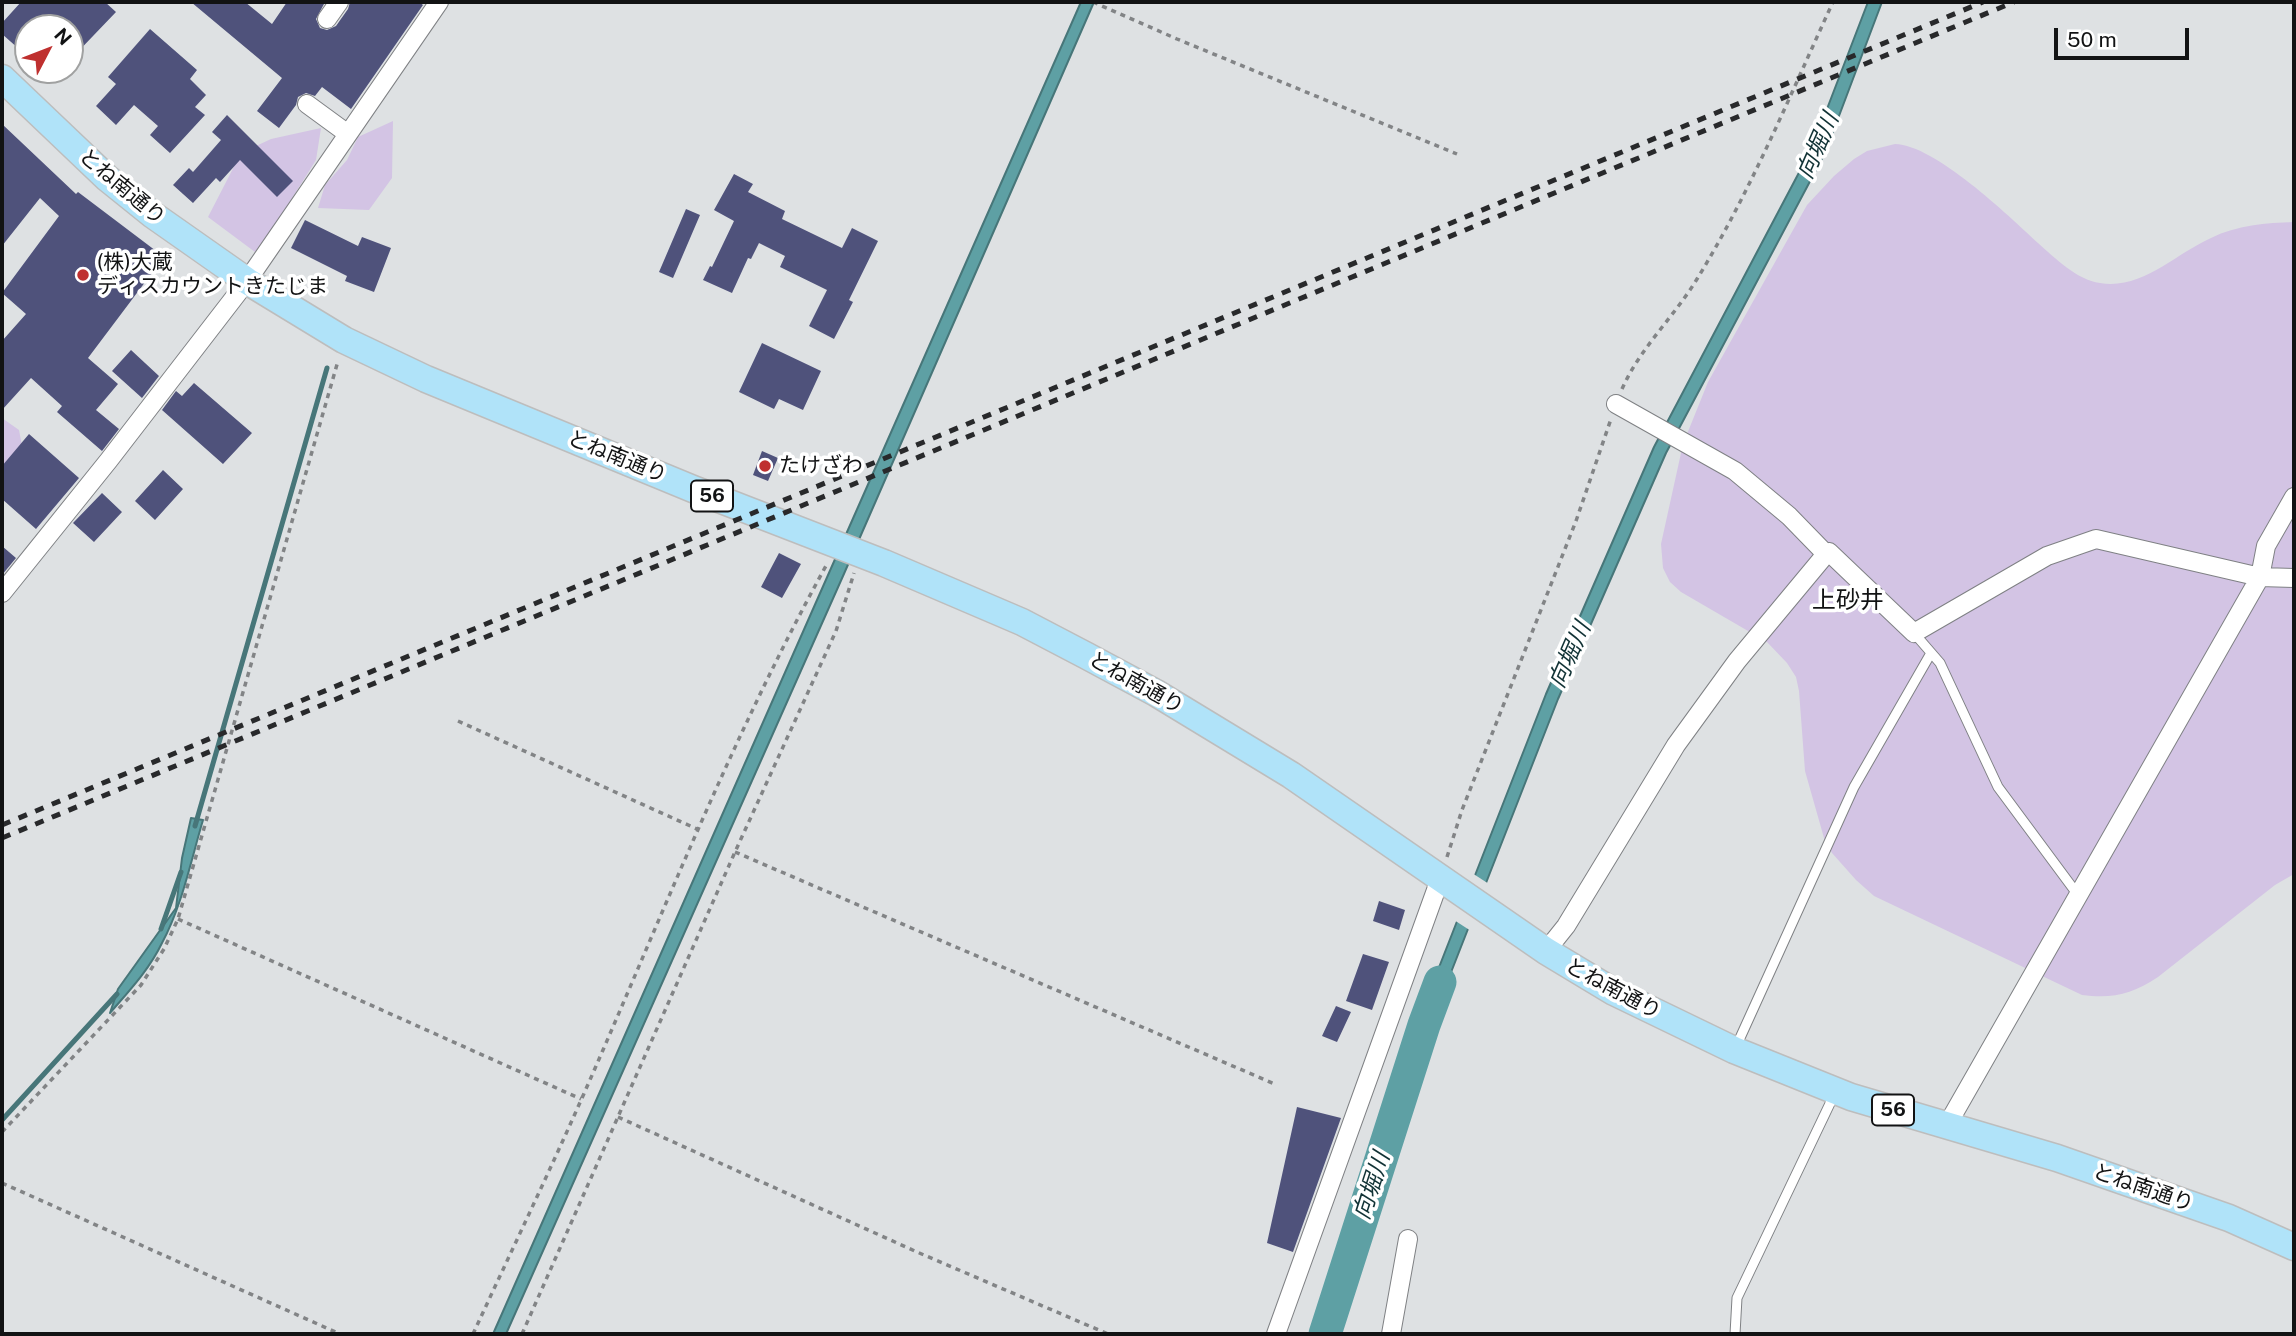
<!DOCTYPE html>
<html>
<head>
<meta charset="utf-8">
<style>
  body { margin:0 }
  #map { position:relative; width:2296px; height:1336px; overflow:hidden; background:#dee1e3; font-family:"Public Sans",sans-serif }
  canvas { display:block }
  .frame { position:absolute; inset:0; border:4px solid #121314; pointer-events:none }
  .north { position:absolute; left:14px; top:14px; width:70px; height:70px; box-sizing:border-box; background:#fff; border:2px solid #a0a1a1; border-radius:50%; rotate:48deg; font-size:19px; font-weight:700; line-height:28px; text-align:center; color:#121314 }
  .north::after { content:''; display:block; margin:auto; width:24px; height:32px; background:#bf302f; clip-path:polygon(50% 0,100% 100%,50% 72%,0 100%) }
  .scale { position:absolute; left:2054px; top:28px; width:135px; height:32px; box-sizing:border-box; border:4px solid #121314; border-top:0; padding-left:9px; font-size:21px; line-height:24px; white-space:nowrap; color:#121314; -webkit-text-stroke:5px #fff; paint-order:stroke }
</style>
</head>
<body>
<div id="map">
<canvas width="2296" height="1336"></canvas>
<div class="frame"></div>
<div class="north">N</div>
<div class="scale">50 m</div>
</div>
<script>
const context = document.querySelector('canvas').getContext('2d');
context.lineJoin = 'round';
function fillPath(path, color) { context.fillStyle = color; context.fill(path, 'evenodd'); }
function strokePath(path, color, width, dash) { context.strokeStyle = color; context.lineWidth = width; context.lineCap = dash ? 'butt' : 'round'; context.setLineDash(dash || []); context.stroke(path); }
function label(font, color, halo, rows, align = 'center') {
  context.font = font + ' "Public Sans","Noto Sans JP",sans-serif'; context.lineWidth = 7; context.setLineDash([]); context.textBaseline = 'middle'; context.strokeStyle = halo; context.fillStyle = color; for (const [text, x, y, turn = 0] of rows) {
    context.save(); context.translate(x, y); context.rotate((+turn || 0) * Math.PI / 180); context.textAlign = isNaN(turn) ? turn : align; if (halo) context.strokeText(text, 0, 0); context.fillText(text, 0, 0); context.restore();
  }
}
fillPath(new Path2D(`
  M 393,121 L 392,178 L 369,210 L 318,208 L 325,185 L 347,160 L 358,137 Z
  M 321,128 L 316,160 L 279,219 L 255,252 L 208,217 L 241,153 L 271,139 Z
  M 1895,144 C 1935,145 2008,215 2038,243 C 2055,258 2077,280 2100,283 C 2142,290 2175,254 2211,238 C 2237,225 2266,223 2294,222 L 2294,874 L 2275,885 L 2158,977 C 2132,994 2113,999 2082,995 L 1874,896 L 1856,880 L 1832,853 L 1824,838 L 1805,771 L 1799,691 L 1796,677 L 1787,663 L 1767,642 L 1681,592 L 1670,582 L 1663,568 L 1661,544 L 1683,444 L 1708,382 L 1807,205 L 1834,176 L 1854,159 L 1867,151 Z
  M 2,418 L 19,430 L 28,477 L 2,469 Z`), '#d3c4e4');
const water = new Path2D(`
  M 1081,2 L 1094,2 L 843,576 L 506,1334 L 493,1334 Z
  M 1868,2 L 1882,2 L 1825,153 L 1666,453 L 1558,699 L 1430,1026 L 1418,1021 L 1546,694 L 1654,447 L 1812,148 Z
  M 191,818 L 203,820 C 191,860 182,906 162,943 C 149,970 129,991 110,1013 L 118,989 L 176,908 L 182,858 Z`);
fillPath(water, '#5ea0a4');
strokePath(water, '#477679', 2);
fillPath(new Path2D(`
  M 1472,873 L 1489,884 L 1471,931 L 1454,920 Z`), '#dee1e3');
strokePath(new Path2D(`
  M 195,826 L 327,368
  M 161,929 L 181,872
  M 2,1120 L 117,994`), '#477679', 5);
strokePath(new Path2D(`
  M 1325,1334 L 1424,1025 L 1440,982`), '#5ea0a4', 33);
fillPath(new Path2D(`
  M 21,2 L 105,2 L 116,12 L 70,60 L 70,28 L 28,28 L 28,39 L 19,49 L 2,34 L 2,23 Z
  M 191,2 L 245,2 L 272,24 L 287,2 L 325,2 L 316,19 L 320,28 L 327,30 L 336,26 L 348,9 L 350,2 L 419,2 L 423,5 L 351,109 L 322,87 L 315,96 L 306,93 L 298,97 L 296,105 L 279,128 L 257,111 L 282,78 Z
  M 150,29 L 197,70 L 190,79 L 206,95 L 195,107 L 205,115 L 170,153 L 150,135 L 158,126 L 134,105 L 116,125 L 96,106 L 116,84 L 108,77 Z
  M 227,115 L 293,181 L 277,197 L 240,160 L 220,182 L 216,178 L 193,203 L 173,185 L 189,168 L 193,172 L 221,140 L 212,132 Z
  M 2,124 L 76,194 L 78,192 L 164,257 L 88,358 L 118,384 L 96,410 L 119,429 L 102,451 L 57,412 L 62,406 L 31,378 L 2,410 L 2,341 L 26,314 L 2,293 L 59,216 L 40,198 L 2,246 Z
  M 734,174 L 753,184 L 748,192 L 785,211 L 782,219 L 842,248 L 852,228 L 878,241 L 849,300 L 853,302 L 834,339 L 809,326 L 827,290 L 780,267 L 785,256 L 759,243 L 751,259 L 748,258 L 732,293 L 703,280 L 710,266 L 712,267 L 734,221 L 714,210 Z
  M 686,209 L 700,215 L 673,278 L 659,272 Z
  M 305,220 L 358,246 L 362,237 L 391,248 L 374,292 L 345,281 L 347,276 L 291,248 Z
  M 762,343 L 821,371 L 803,410 L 779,399 L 774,409 L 739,392 Z
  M 131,350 L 159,376 L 142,398 L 112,371 Z
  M 194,383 L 252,433 L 223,464 L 162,410 L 176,391 L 182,396 Z
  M 29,434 L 79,478 L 36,529 L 2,499 L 2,466 Z
  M 762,451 L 778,458 L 768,481 L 753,475 Z
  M 163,470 L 183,489 L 155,520 L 135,501 Z
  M 102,493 L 122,512 L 94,542 L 73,523 Z
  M 2,546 L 16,558 L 2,575 Z
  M 779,553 L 801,564 L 782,598 L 761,587 Z
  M 1379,901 L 1405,910 L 1399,930 L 1373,921 Z
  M 1363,954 L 1389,962 L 1372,1010 L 1346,1001 Z
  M 1336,1006 L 1351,1012 L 1337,1042 L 1322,1036 Z
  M 1297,1107 L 1341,1118 L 1293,1252 L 1267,1243 Z`), '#4f527b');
const service = new Path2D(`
  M 1914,633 L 1940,663 L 1998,787 L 2078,895
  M 1735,1049 L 1854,787 L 1931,653
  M 1735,1334 L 1737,1298 L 1835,1093`);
const minor = new Path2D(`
  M 327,19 L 339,2
  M 307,104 L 348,134
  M 1616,404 L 1735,471 L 1789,516 L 1826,554 L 1829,552 L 1914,633 L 2047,556 L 2096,539 L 2260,577 L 2294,578
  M 2,593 L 109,460 L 247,281 L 439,2
  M 1546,951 L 1566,926 L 1676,745 L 1737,661 L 1826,554
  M 1946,1127 L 2260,577 L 2266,546 L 2294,497
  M 1276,1334 L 1440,879
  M 1391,1334 L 1408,1239`);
const primary = new Path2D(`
  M 2,78 L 107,178 L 153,215 L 247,281 L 344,340 L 426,379 L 693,489 L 884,563 L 1022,622 L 1087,656 L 1156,693 L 1291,775 L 1546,951 L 1614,992 L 1734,1050 L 1851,1097 L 2057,1158 L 2229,1218 L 2294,1247`);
strokePath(service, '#7f8184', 11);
strokePath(minor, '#7f8184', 20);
strokePath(primary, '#bdbdbd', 29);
strokePath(new Path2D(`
  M 1093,2 L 1177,39 L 1457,154
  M 1622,389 C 1640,348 1674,317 1697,279 C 1751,191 1790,95 1833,2
  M 458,721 L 697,829
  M 735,852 L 1277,1085
  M 1447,857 L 1462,810 L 1576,521 L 1611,419
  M 178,919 L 581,1099
  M 618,1117 L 917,1252 L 1108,1334
  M 2,1132 L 141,985 L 164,949 L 178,919 L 338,361
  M 2,1183 L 340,1334
  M 473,1334 C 509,1256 547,1177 582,1098 C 661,919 732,736 827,564
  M 522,1334 L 735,852 L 836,631 L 854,573`), '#828486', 3.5, [5, 5]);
strokePath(service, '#fff', 9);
strokePath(minor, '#fff', 18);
strokePath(primary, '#b0e3f9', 26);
strokePath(new Path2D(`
  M 2,825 L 1983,2
  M 2,838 L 2014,2`), '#28292b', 5, [9, 9]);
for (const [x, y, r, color] of [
  [83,275,7,"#bf302f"],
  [765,466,7,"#bf302f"]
]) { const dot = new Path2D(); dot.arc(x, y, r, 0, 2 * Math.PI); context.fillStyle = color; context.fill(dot); strokePath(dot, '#fff', 2.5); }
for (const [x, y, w] of [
  [712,496,42],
  [1893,1110,42]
]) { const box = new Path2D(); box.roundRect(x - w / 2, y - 15.5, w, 31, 5); context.fillStyle = '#fff'; context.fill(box); strokePath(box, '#121314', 2); }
label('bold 19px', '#121314', null, [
  ["56",712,496],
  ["56",1893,1110]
]);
label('21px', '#121314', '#fff', [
  ["とね南通り",122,187,40],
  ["とね南通り",617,457,22],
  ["とね南通り",1136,683,29],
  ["とね南通り",1613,989,28],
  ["とね南通り",2143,1188,19]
]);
label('21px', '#121314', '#fff', [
  ["(株)大蔵",97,263],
  ["ディスカウントきたじま",97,287],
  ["たけざわ",779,466]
], 'left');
label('italic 23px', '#113235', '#fff', [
  ["向堀川",1818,146,-66],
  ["向堀川",1570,655,-66],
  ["向堀川",1372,1186,-72]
]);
label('24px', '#121314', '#fff', [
  ["上砂井",1848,601]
]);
</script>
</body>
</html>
